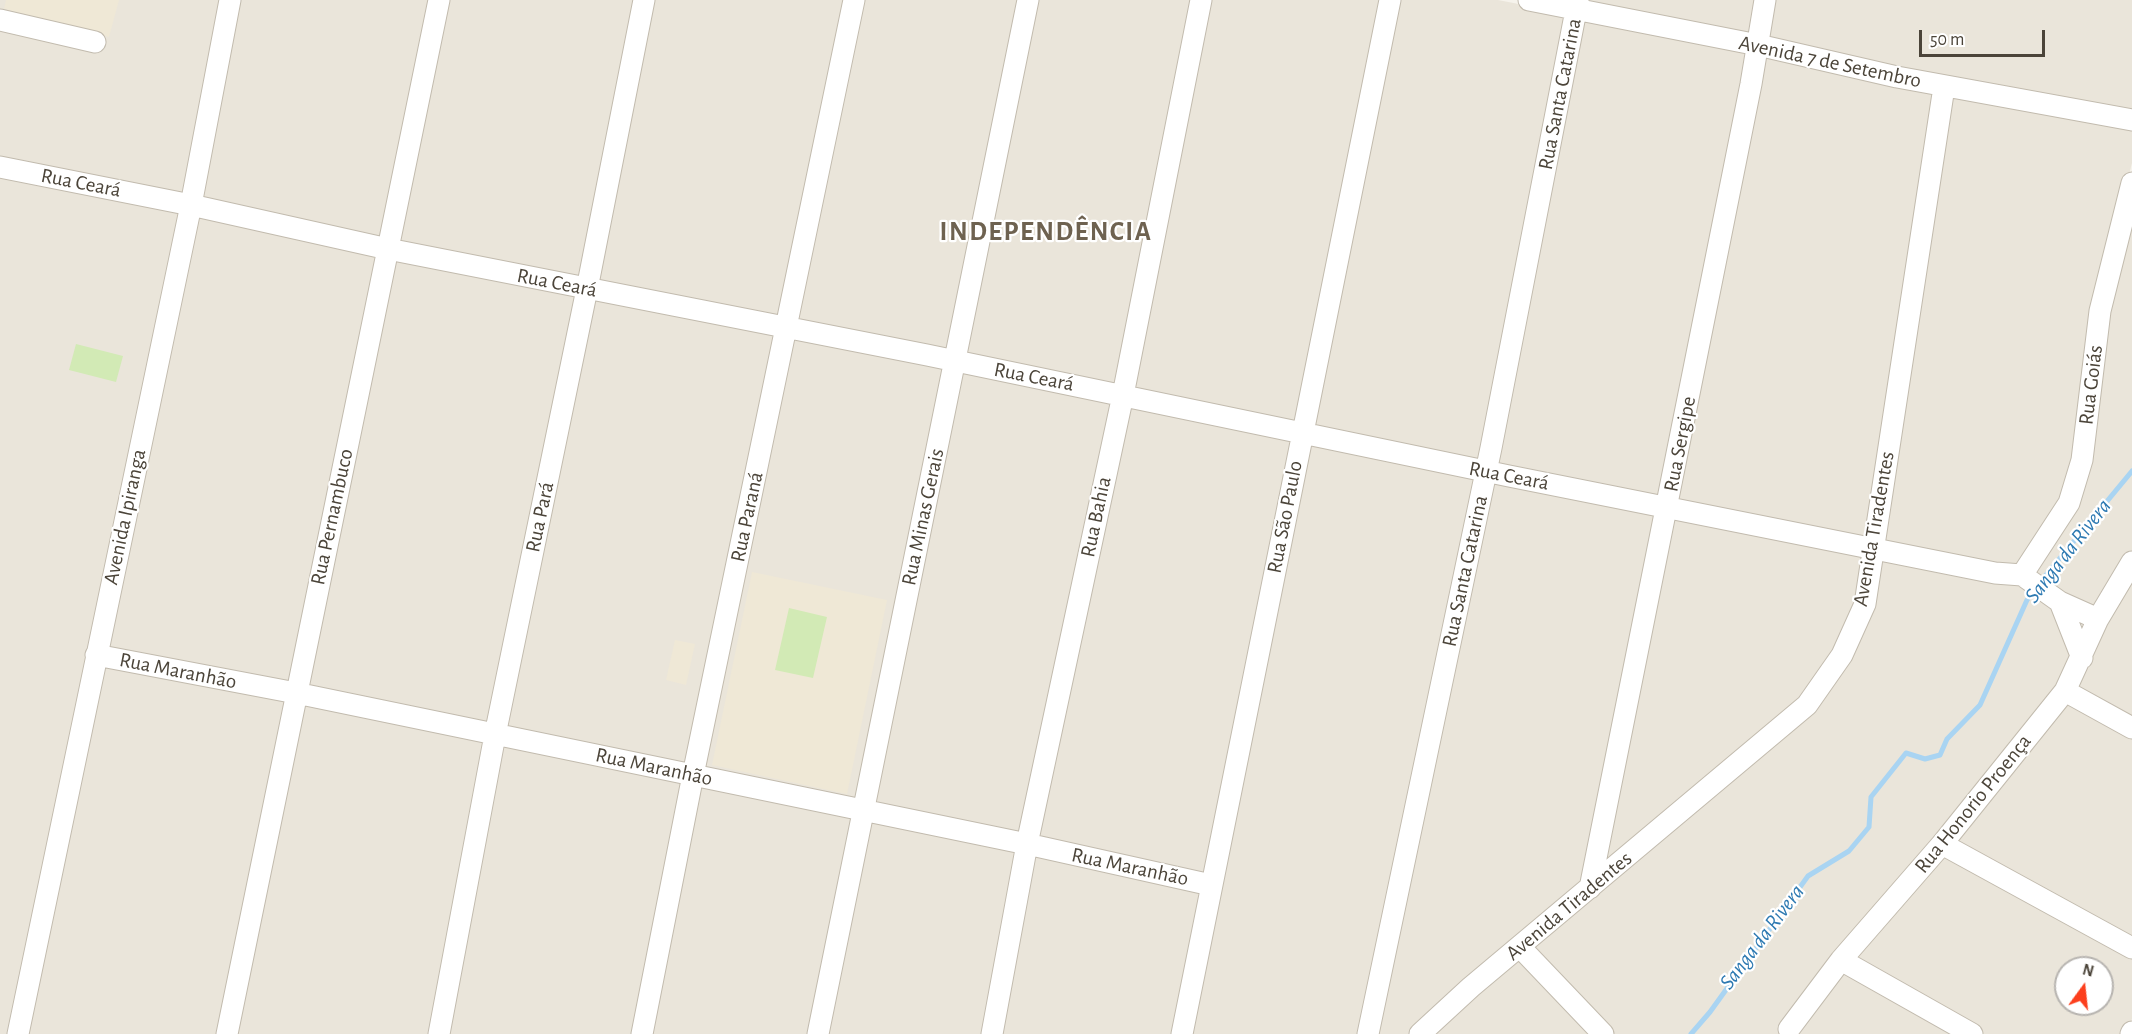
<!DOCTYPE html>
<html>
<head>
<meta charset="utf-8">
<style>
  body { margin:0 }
  #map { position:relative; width:2132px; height:1034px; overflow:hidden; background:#f6f3ec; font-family:"Alegreya Sans",sans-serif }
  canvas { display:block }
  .north { position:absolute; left:2054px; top:956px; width:60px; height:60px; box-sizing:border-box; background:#fff; border:2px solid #b7b4b0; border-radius:50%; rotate:15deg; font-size:16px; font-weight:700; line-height:24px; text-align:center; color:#4b4439 }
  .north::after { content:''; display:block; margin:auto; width:21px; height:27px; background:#fc3f1d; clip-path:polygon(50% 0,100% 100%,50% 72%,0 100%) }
  .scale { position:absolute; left:1919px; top:30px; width:126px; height:27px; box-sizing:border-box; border:3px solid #4b4439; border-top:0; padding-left:8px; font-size:18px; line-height:21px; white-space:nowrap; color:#4b4439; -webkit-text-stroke:4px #fff; paint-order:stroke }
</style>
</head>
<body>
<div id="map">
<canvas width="2132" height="1034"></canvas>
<div class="north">N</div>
<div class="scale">50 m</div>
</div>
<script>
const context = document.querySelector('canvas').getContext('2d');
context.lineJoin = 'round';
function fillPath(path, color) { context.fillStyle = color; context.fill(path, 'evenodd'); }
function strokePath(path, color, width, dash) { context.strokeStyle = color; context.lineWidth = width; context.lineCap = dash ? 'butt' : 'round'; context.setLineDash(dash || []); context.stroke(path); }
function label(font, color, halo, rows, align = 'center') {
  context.font = font + ' "Alegreya Sans",sans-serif'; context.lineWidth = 4.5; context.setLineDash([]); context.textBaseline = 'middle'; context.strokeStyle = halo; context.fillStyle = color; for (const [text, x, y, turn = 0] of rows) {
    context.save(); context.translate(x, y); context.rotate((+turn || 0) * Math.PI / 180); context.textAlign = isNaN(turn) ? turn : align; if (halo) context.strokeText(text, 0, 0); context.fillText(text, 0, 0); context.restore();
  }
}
fillPath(new Path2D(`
  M 0,0 L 223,0 L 186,195 L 0,158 Z
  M 237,0 L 434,0 L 385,240 L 199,198 Z
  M 443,0 L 638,0 L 583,278 L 393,241 Z
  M 650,0 L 848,0 L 783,318 L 594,281 Z
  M 860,0 L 1023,0 L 952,352 L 793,320 Z
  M 1035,0 L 1196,0 L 1120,385 L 962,354 Z
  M 1205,0 L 1385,0 L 1300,423 L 1130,388 Z
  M 1395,0 L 1498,0 L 1570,14 L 1483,462 L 1309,424 Z
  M 1583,0 L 1762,0 L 1754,39 Z
  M 1768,0 L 2132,0 L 2132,111 L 1764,42 Z
  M 1580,16 L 1752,49 L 1663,498 L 1492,464 Z
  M 1763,53 L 1934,89 L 1866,539 L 1673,499 Z
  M 1951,96 L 2132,129 L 2132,163 L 2095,308 L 2078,460 L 2065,499 L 2017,571 L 1881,543 Z
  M 0,176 L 183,212 L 13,1034 L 0,1034 Z
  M 2132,204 L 2132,551 L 2096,612 L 2029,573 L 2075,505 L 2104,313 Z
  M 194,213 L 381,256 L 291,686 L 103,653 Z
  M 392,259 L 581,296 L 490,727 L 301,689 Z
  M 591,299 L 776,334 L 686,768 L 501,729 Z
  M 793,337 L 947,369 L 858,804 L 703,771 Z
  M 958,370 L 1116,402 L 1022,838 L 869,806 Z
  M 1126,404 L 1295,439 L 1208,879 L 1033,839 Z
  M 1305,440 L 1479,479 L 1363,1034 L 1187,1034 Z
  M 1489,480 L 1662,514 L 1586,883 L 1413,1034 L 1373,1034 Z
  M 1671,515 L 1866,556 L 1862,599 L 1836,654 L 1802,704 L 1598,874 Z
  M 1877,555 L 2020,578 L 2055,605 L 2076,653 L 2062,685 L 1787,1034 L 1610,1034 L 1528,946 L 1811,711 Z
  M 2132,572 L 2132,723 L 2071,690 Z
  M 101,661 L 288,697 L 221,1034 L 24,1034 Z
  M 299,698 L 489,737 L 434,1034 L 233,1034 Z
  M 2067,698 L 2132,734 L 2132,941 L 1950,842 Z
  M 498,741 L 684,778 L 633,1034 L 444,1034 Z
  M 700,782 L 858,814 L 813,1034 L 650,1034 Z
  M 867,817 L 1020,849 L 986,1034 L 823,1034 Z
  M 1031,851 L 1205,890 L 1177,1034 L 997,1034 Z
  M 1944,852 L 2132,953 L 2132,1019 L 2124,1034 L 1984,1034 L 1848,957 ZM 2066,968 L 2102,968 L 2102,1004 L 2066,1004 Z
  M 1520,955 L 1600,1034 L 1432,1034 Z
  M 1843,967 L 1961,1034 L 1793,1034 Z`), '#eae5da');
fillPath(new Path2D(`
  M 6,0 L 119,0 L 109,37 L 4,9 Z
  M 752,572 L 887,600 L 847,794 L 712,765 Z
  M 675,640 L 695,644 L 686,685 L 666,680 Z`), '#efe8d6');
fillPath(new Path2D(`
  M 76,344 L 123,356 L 116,382 L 69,370 Z
  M 789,608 L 827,617 L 813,678 L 775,670 Z`), '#d2eab5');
strokePath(new Path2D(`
  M 2041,581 L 2132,471
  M 1691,1034 L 1710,1012 L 1808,876 L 1849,851 L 1869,827 L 1871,797 L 1906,753 L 1925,759 L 1940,755 L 1947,739 L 1980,705 L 2027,600 L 2036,589`), '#a9d4f2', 5);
const minor = new Path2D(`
  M 1529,0 L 1758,45 L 1897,77 L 2132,120
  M 0,20 L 95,42
  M 0,167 L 191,205 L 388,249 L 927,355 L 1509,476 L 1995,573 L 2022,575 L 2060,602 L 2098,619
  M 2022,575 L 2069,503 L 2082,460 L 2100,311 L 2132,183
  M 2060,602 L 2082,658
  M 96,655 L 296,693 L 1027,844 L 1211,885
  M 2065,691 L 2132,728
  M 1942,844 L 2132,948
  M 1590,888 L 1751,84 L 1765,0
  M 1520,947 L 1603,1034
  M 1841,960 L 1972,1034
  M 1789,1029 L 1841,960 L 1942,844 L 2065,691 L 2098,619 L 2132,562
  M 18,1034 L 191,205 L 230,0
  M 227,1034 L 439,0
  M 439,1034 L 495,735 L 587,289 L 644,0
  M 642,1034 L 693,775 L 854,0
  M 818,1034 L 1028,0
  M 992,1034 L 1027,844 L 1123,395 L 1201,0
  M 1182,1034 L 1390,0
  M 1368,1034 L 1491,448 L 1578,0
  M 1420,1034 L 1471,987 L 1807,705 L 1842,655 L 1865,604 L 1944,87
  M 2131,1034 L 2132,1032`);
strokePath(minor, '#c2bbae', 23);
strokePath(minor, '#fff', 21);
label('21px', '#4b4439', '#fff', [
  ["Avenida 7 de Setembro",1830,62,12],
  ["Rua Santa Catarina",1560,94,-79],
  ["Rua Ceará",81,183,11],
  ["Rua Ceará",557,283,11],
  ["Rua Ceará",1034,377,11],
  ["Rua Goiás",2091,385,-83],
  ["Rua Sergipe",1680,444,-79],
  ["Rua Ceará",1509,476,11],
  ["Avenida Ipiranga",125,517,-78],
  ["Rua Pernambuco",332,517,-78],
  ["Rua Pará",540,517,-78],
  ["Rua Paraná",747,517,-78],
  ["Rua Minas Gerais",923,517,-78],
  ["Rua Bahia",1096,517,-78],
  ["Rua São Paulo",1285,517,-79],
  ["Avenida Tiradentes",1874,529,-80],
  ["Rua Santa Catarina",1465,571,-78],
  ["Rua Maranhão",178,671,11],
  ["Rua Maranhão",654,767,12],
  ["Rua Honorio Proença",1973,804,-51],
  ["Rua Maranhão",1130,867,12],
  ["Avenida Tiradentes",1569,906,-40]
]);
label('italic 22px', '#2e7ab2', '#fff', [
  ["Sanga da Rivera",2068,551,-52],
  ["Sanga da Rivera",1762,937,-53]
]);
context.letterSpacing = '1.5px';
label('bold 27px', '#6e6250', '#fff', [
  ["INDEPENDÊNCIA",1046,232]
]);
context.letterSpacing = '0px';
</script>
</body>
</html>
